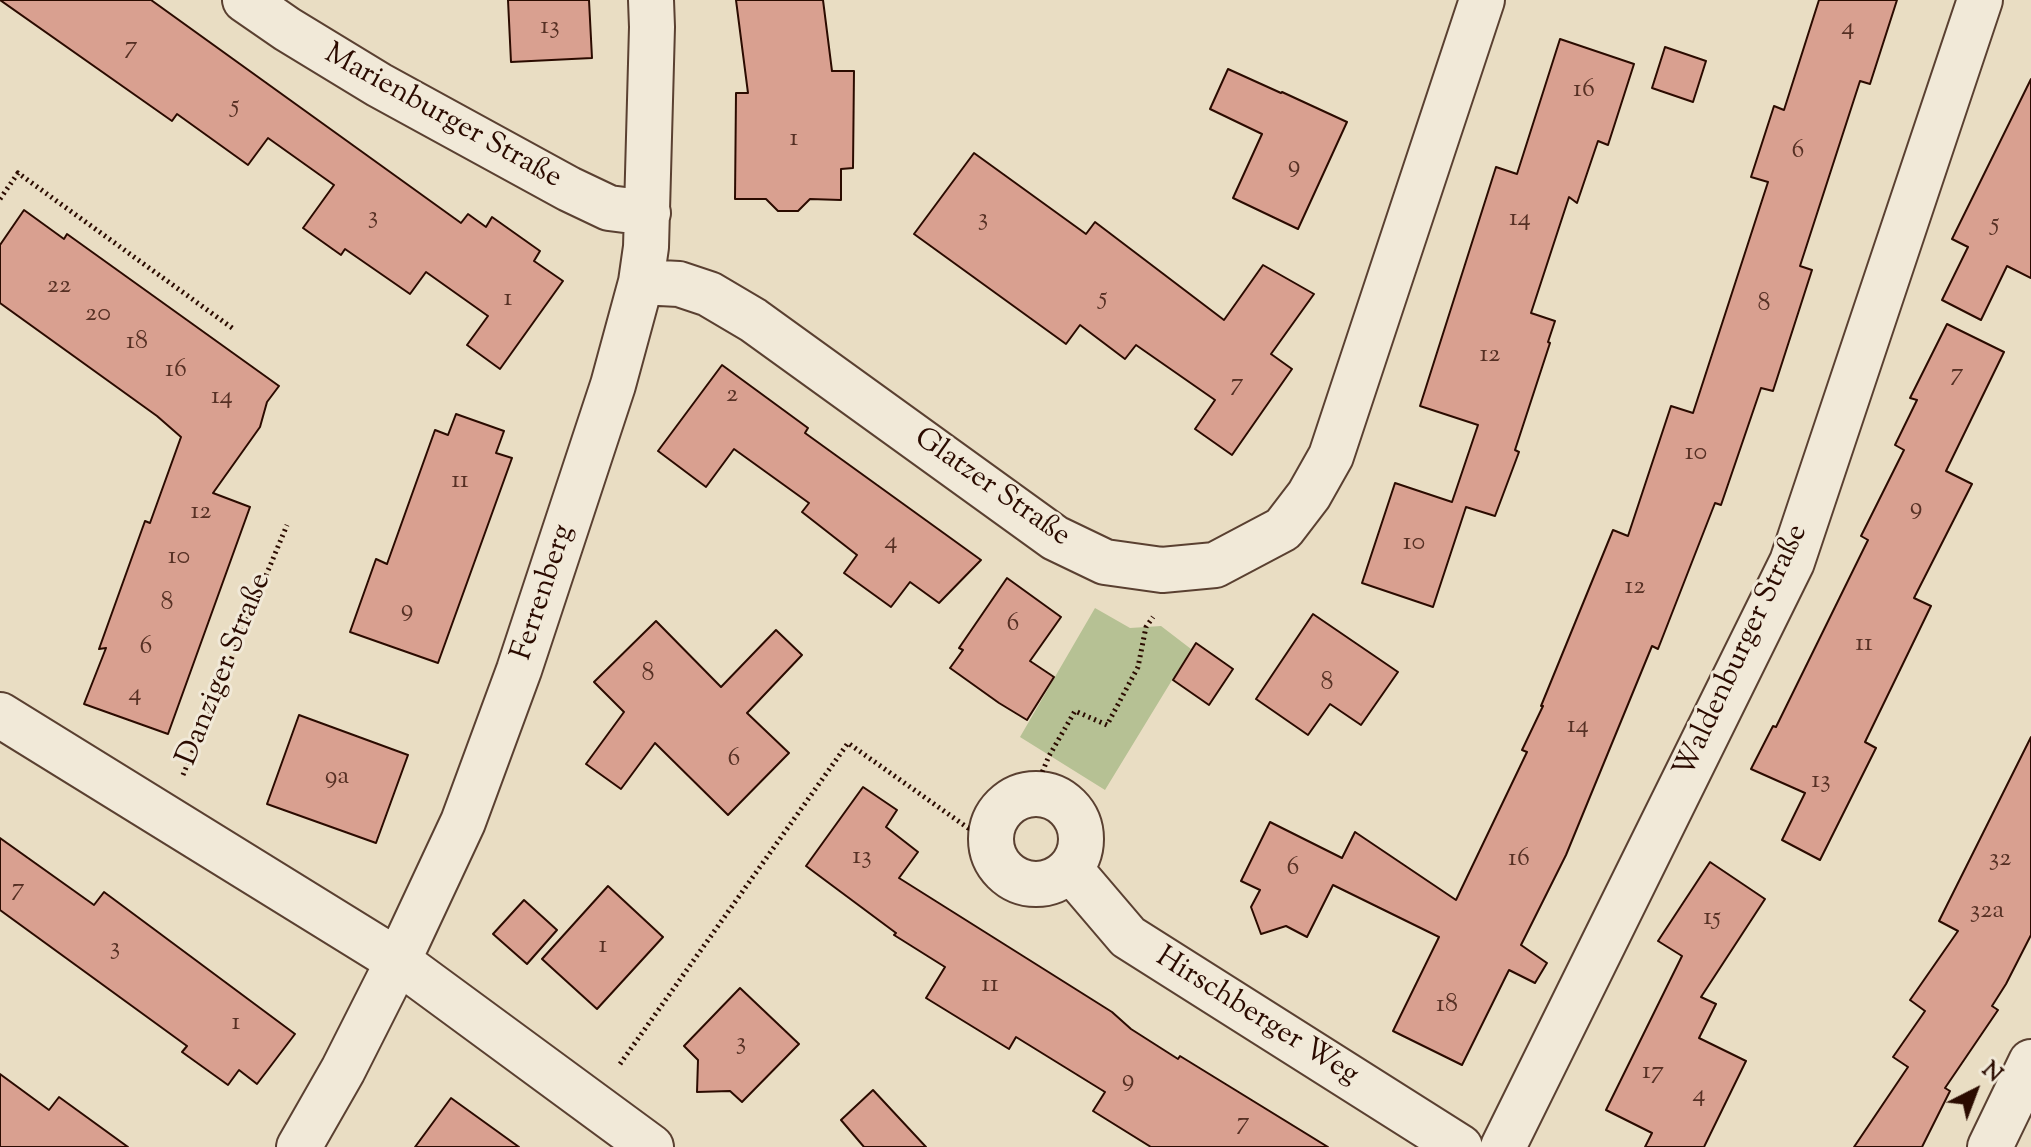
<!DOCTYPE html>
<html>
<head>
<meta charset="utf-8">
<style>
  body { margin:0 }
  #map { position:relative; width:2031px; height:1147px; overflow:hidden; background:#e9ddc3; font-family:"Sorts Mill Goudy",serif }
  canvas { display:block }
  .north { position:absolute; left:1935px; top:1051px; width:80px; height:80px; -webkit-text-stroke:6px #f1e9d8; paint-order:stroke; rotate:42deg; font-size:22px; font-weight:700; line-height:32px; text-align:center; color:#2b0b00 }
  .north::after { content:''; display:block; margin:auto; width:28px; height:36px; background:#2b0b00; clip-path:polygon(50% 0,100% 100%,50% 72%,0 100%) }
</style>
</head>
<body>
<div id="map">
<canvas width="2031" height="1147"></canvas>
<div class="north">N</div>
</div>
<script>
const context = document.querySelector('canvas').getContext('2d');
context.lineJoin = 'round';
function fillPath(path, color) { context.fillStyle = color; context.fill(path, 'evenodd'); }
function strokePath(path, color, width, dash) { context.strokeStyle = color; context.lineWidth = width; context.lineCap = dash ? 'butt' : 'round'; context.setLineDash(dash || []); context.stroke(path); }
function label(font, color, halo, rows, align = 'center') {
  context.font = font + ' "Sorts Mill Goudy",serif'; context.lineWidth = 6; context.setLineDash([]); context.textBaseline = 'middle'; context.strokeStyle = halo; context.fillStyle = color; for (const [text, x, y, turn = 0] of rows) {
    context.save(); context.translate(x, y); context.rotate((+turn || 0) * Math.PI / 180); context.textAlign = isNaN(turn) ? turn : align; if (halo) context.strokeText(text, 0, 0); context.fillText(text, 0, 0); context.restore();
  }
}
fillPath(new Path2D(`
  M 1095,608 L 1130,628 L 1161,626 L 1191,649 L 1105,790 L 1020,737 Z`), '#b6c194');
const building = new Path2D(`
  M 0,0 L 151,0 L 461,223 L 468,214 L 486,227 L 492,217 L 540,251 L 534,261 L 563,281 L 500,369 L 467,345 L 488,316 L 426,272 L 410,294 L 345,249 L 341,255 L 303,228 L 334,185 L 268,138 L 248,165 L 177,114 L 172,121 Z
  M 508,0 L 589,0 L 592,58 L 511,62 Z
  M 736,0 L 823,0 L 832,71 L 854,71 L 853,168 L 841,169 L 841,200 L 810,199 L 798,211 L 778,211 L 766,199 L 735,199 L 736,93 L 748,93 Z
  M 1819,0 L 1897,0 L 1870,84 L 1860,81 L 1800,266 L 1812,270 L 1773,391 L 1761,388 L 1721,505 L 1715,503 L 1658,649 L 1652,646 L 1566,855 L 1521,945 L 1547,963 L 1535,983 L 1509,970 L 1462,1065 L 1393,1031 L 1439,937 L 1333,885 L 1307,937 L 1286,926 L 1261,934 L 1251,907 L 1260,890 L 1241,881 L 1270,822 L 1342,858 L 1355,832 L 1456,900 L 1527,752 L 1522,750 L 1543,706 L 1541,706 L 1613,530 L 1628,536 L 1671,406 L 1693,413 L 1768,182 L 1751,177 L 1774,106 L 1784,110 Z
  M 1560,39 L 1634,64 L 1608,145 L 1598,141 L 1577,203 L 1569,197 L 1531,313 L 1555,321 L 1548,342 L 1550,343 L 1515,450 L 1519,452 L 1495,516 L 1466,507 L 1433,607 L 1362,583 L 1395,483 L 1452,502 L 1478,425 L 1420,406 L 1496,167 L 1517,174 Z
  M 1665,47 L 1706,61 L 1693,102 L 1652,88 Z
  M 1228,69 L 1281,93 L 1282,92 L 1347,122 L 1298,229 L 1233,198 L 1262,134 L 1210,109 Z
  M 2031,79 L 2031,278 L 2007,266 L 1981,320 L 1942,300 L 1968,247 L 1952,239 Z
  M 974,153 L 1086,234 L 1095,222 L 1224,320 L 1263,265 L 1314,294 L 1271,354 L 1292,369 L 1232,455 L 1195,429 L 1215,400 L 1136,345 L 1125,359 L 1080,325 L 1066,344 L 914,234 Z
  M 24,210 L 64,239 L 67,234 L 279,386 L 267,402 L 260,427 L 213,493 L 250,507 L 168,734 L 84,704 L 106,648 L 99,649 L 145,521 L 150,523 L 181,437 L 157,416 L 0,303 L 0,245 Z
  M 1947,324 L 2004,352 L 1946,471 L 1972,484 L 1914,598 L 1931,606 L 1865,742 L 1876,748 L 1820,860 L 1782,840 L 1805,793 L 1751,769 L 1773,726 L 1776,727 L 1868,540 L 1861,536 L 1904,450 L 1895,445 L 1917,400 L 1910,398 Z
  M 722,365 L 808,428 L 805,433 L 981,560 L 939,603 L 910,582 L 891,607 L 844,573 L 857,555 L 802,512 L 809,503 L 734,449 L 706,487 L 658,451 Z
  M 456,414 L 504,431 L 496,453 L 512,458 L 438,663 L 350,632 L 376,559 L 387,564 L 435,430 L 448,435 Z
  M 1007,578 L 1061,617 L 1030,661 L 1054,677 L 1027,720 L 999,703 L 950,668 L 963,650 L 959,648 Z
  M 1313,614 L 1398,672 L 1361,725 L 1330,704 L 1308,735 L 1256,699 Z
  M 656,621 L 721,687 L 776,630 L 802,655 L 747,713 L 789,753 L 728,815 L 655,743 L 621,789 L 586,764 L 624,712 L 594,682 Z
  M 1196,643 L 1233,669 L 1209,705 L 1173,680 Z
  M 299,715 L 408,755 L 376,843 L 267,804 Z
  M 2031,737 L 2031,935 L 2006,984 L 1992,1006 L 1998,1010 L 1945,1088 L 1950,1091 L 1922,1147 L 1854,1147 L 1908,1067 L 1893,1057 L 1925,1011 L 1910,1000 L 1958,931 L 1939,921 Z
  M 863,787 L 897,810 L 886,827 L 918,852 L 899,878 L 1112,1012 L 1131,1029 L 1178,1059 L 1180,1056 L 1328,1147 L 1151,1147 L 1093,1111 L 1105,1092 L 1016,1037 L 1009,1049 L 926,998 L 945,967 L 894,935 L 896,933 L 806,866 Z
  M 0,838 L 94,905 L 104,892 L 295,1034 L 257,1084 L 239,1070 L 228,1085 L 182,1052 L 187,1046 L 0,910 Z
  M 1710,862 L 1765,899 L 1701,997 L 1716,1004 L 1699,1038 L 1746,1061 L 1704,1147 L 1645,1147 L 1652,1133 L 1606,1110 L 1682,956 L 1658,941 Z
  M 608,886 L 663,937 L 597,1009 L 542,959 Z
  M 524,900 L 557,930 L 527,964 L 493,934 Z
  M 740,988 L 799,1044 L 742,1102 L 730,1091 L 697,1092 L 698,1060 L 684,1046 Z
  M 0,1074 L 49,1110 L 59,1097 L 128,1147 L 0,1147 Z
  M 873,1090 L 926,1147 L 864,1147 L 841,1120 Z
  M 451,1098 L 519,1147 L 415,1147 Z`);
fillPath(building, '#d9a090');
strokePath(building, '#2b0b00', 2);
const minor = new Path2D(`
  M 245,0 L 287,29 L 379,85 L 569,189 L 609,208 L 648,213
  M 641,282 L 679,284 L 709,294 L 753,320 L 1055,538 L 1105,562 L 1162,570 L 1215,565 L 1283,529 L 1309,495 L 1331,456 L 1482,0
  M 0,715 L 398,961 L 651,1147
  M991 839a45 45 0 1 1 90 0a45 45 0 1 1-90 0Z
  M 1070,869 L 1128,937 L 1460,1147
  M 299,1147 L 343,1070 L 398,961 L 463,822 L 519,670 L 613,385 L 641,282 L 646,247 L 652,27 L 651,0
  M 1503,1147 L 1792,562 L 1980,0
  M 1990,1147 L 2031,1062`);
strokePath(minor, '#5a4031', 48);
strokePath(new Path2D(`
  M 0,199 L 18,173 L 235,330
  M 183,775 L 287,525
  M 1033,794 L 1049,756 L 1075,711 L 1107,725 L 1138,667 L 1146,627 L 1153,617
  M 620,1064 L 848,743 L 968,828 L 992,828`), '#2b0b00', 5, [2, 4]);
strokePath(minor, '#f1e9d8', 44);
label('26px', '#563024', null, [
  ["13",550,29],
  ["4",1848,30],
  ["7",131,49],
  ["16",1584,92],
  ["5",235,108],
  ["1",794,141],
  ["6",1798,153],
  ["9",1294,168],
  ["3",373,219],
  ["3",983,221],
  ["14",1520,221],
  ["5",1995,226],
  ["22",59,288],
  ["5",1103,300],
  ["1",508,301],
  ["8",1764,306],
  ["20",98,316],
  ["18",137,344],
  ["12",1490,357],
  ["16",176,372],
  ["7",1957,376],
  ["7",1237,386],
  ["2",732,397],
  ["14",222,399],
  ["10",1696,455],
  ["11",460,483],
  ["9",1916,510],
  ["12",201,514],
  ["4",891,544],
  ["10",1414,545],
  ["10",179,559],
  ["12",1635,589],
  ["8",167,605],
  ["9",407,612],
  ["6",1013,626],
  ["11",1864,646],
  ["6",146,649],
  ["8",648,676],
  ["8",1327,685],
  ["4",135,696],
  ["14",1578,728],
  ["6",734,761],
  ["9a",337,779],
  ["13",1821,783],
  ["13",862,859],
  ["16",1519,861],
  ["32",2000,861],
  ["6",1293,870],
  ["7",18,891],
  ["32a",1987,913],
  ["15",1712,920],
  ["1",603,948],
  ["3",115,950],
  ["11",990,987],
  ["18",1447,1007],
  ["1",236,1025],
  ["3",741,1045],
  ["17",1653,1074],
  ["9",1128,1082],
  ["4",1699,1097],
  ["7",1243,1125]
]);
label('30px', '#2b0b00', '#f1e9d8', [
  ["Marienburger Straße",442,118,29],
  ["Glatzer Straße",991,489,35],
  ["Ferrenberg",545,593,-72],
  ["Waldenburger Straße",1743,652,-65],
  ["Danziger Straße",226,670,-68],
  ["Hirschberger Weg",1256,1018,32]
]);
</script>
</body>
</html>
